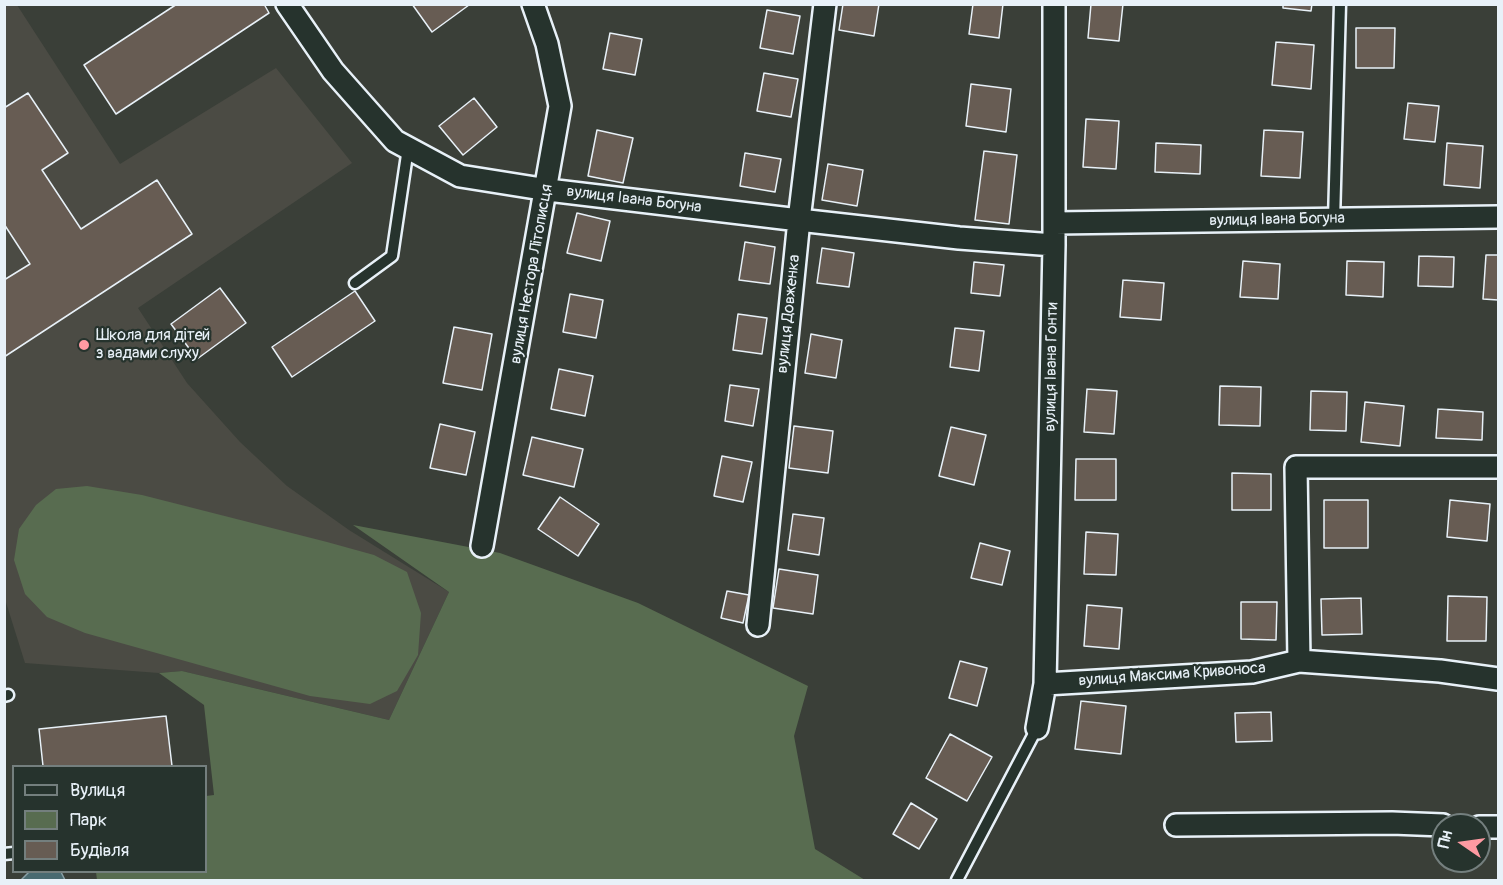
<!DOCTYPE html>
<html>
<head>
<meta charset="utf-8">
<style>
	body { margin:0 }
	#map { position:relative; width:1503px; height:885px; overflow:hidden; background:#3a3f38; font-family:Pangolin,sans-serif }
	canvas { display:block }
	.frame { position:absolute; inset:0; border:6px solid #e8f1f8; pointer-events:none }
	.legend { position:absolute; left:12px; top:765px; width:195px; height:108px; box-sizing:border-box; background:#26332d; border:2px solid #747f7e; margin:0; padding:8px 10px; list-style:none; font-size:18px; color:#e8f1f8 }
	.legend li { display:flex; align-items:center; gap:12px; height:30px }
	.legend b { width:30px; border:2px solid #747f7e }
	.north { position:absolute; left:1431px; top:813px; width:60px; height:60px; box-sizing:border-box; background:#26332d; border:2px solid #747f7e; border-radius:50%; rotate:283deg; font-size:16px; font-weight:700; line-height:24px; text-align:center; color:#e8f1f8 }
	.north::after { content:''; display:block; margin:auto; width:21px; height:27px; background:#ff9aa2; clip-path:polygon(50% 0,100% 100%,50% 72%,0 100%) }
</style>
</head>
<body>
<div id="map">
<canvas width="1503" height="885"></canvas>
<div class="frame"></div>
<ul class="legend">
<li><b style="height:8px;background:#26332d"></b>Вулиця</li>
<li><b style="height:16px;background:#586c50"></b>Парк</li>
<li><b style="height:16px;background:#675c53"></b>Будівля</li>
</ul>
<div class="north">Пн</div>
</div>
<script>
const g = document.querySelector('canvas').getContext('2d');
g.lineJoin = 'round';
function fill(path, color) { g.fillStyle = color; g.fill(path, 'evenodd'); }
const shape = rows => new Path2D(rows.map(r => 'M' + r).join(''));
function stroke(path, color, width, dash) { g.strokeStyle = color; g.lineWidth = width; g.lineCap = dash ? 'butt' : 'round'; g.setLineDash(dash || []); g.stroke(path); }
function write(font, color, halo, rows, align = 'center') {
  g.font = font + ' Pangolin,sans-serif'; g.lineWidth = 4.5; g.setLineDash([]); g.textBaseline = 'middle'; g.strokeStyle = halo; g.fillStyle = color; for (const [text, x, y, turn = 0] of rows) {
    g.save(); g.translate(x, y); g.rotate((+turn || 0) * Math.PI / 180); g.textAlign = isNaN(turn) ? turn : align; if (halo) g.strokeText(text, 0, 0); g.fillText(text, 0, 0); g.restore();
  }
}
const built = shape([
	[4,5,17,5,120,164,276,68,352,163,138,308,187,383,240,442,287,486,349,530,449,592,389,720,182,671,159,673,25,663,4,596]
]);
const green = shape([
	[87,486,142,495,327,542,374,555,407,572,421,613,418,655,397,691,370,704,310,696,85,633,47,617,25,594,14,560,19,529,36,505,56,489],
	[353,525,500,553,638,603,808,686,794,736,815,849,865,880,97,880,96,872,206,872,206,796,214,795,204,705,159,673,182,671,389,720,449,592]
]);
const water = shape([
	[29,872,61,872,65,880,21,880,29,872]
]);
const building = shape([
	[177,4,264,4,269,13,116,114,84,65,177,4],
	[412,4,469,4,469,5,432,32,412,4],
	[843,4,879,4,874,36,839,30,843,4],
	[973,4,1003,4,999,38,969,34,973,4],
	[1091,4,1123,4,1119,41,1088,38,1091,4],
	[1283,4,1312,4,1311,11,1283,8,1283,4],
	[767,10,800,16,793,54,760,48,767,10],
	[1356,28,1395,28,1394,68,1356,68,1356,28],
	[610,33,642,39,635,75,603,69,610,33],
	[1276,42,1314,45,1311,89,1272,85,1276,42],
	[764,73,798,79,791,117,757,111,764,73],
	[971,84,1011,89,1006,132,966,126,971,84],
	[28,93,68,153,42,170,81,229,157,180,192,234,4,357,4,280,30,264,4,224,4,108,28,93],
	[474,98,497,127,463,155,439,126,474,98],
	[1408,103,1439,106,1435,142,1404,139,1408,103],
	[1086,119,1119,121,1116,169,1083,167,1086,119],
	[597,130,633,138,623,183,588,176,597,130],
	[1264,130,1303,132,1300,178,1261,176,1264,130],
	[1156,143,1201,145,1200,174,1155,172,1156,143],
	[1447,143,1483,146,1480,188,1444,185,1447,143],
	[984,151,1017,155,1009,224,975,220,984,151],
	[745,153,781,159,775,192,740,186,745,153],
	[828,164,863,170,857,206,822,200,828,164],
	[577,213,610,221,601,261,567,253,577,213],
	[745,242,775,247,770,284,739,280,745,242],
	[822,248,854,253,849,287,817,283,822,248],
	[1486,255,1498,255,1498,300,1483,299,1486,255],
	[1419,256,1454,257,1453,287,1418,286,1419,256],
	[1243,261,1280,264,1278,299,1240,297,1243,261],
	[1347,261,1384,262,1383,297,1346,295,1347,261],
	[974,262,1004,265,1000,296,971,293,974,262],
	[1123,280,1164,283,1161,320,1120,317,1123,280],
	[220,288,246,323,197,359,171,324,220,288],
	[355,291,375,321,292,377,272,347,355,291],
	[570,294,603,300,596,338,563,332,570,294],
	[738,314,767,318,762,354,733,350,738,314],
	[454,327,492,334,482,390,443,383,454,327],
	[955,328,984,331,979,371,950,367,955,328],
	[811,334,842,340,836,378,805,373,811,334],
	[559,369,593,376,585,416,551,409,559,369],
	[730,385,759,389,753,426,725,421,730,385],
	[1220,386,1261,387,1260,426,1219,425,1220,386],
	[1087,389,1117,391,1114,434,1084,432,1087,389],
	[1311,391,1347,392,1346,431,1310,430,1311,391],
	[1365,402,1404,406,1400,446,1361,442,1365,402],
	[1438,409,1483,412,1482,440,1436,438,1438,409],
	[440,424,475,432,466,475,430,468,440,424],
	[794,426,833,431,828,473,789,468,794,426],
	[951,427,986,435,974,485,939,476,951,427],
	[532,437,583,449,574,487,523,475,532,437],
	[722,456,752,462,743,502,714,496,722,456],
	[1076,459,1116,459,1116,500,1075,500,1076,459],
	[1232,473,1271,474,1271,510,1232,510,1232,473],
	[560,497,599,524,578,556,538,529,560,497],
	[1324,500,1368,500,1368,548,1324,548,1324,500],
	[1450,500,1490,504,1487,541,1447,537,1450,500],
	[793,514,824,518,819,555,788,550,793,514],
	[1086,532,1118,534,1116,575,1084,574,1086,532],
	[980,543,1010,551,1002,585,971,578,980,543],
	[779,569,818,575,813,614,773,608,779,569],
	[727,591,749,595,743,623,721,618,727,591],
	[1448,596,1487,597,1486,641,1447,641,1448,596],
	[1361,598,1362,634,1322,635,1321,599,1361,598],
	[1241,602,1277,602,1276,640,1241,639,1241,602],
	[1087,605,1122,608,1119,649,1084,646,1087,605],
	[960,661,987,668,977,706,949,698,960,661],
	[1081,701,1126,706,1121,754,1075,749,1081,701],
	[1271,712,1272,741,1236,742,1235,713,1271,712],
	[166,716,172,766,43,766,39,729,166,716],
	[950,734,992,757,967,801,926,778,950,734],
	[911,803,937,819,919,849,893,834,911,803]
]);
const lane = shape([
	[1334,220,1340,4],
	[355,283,392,256,408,148],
	[4,696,8,695],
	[4,854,14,853],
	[957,880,1037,728]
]);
const street = shape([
	[287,4,333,71,395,141,460,176,548,190,799,220,959,238,1054,245],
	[1055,223,1498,217],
	[482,546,560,106,547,44,533,4],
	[758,625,799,220,825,4],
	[1299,661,1296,467,1498,467],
	[1045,684,1252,672,1299,661,1440,671,1498,679],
	[1037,728,1045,684,1054,245,1054,4],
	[1176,825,1392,823,1443,825],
	[1479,827,1498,827]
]);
const markers = [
	[84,345,6,"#ff9aa2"]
];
const streetNames = [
	["вулиця Івана Богуна",634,200,7],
	["вулиця Івана Богуна",1277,220,-1],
	["вулиця Нестора Літописця",532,274,-80],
	["вулиця Довженка",789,314,-84],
	["вулиця Івана Гонти",1052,367,-89],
	["вулиця Максима Кривоноса",1172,675,-4]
];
const poiNames = [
	["Школа для дітей",96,336],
	["з вадами слуху",96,354]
];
fill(built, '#4b4b44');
fill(green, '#586c50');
fill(water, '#496a70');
stroke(water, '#89a0a6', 1.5);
fill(building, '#675c53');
stroke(building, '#e8f1f8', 1.5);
stroke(lane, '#e8f1f8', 15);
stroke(street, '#e8f1f8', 26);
stroke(lane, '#26332d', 10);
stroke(street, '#26332d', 21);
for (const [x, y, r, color] of markers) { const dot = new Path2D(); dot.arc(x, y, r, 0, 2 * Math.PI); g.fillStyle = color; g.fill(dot); stroke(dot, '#26332d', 2); }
write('16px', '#e8f1f8', '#26332d', streetNames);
write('16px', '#e8f1f8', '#26332d', poiNames, 'left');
</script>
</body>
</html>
